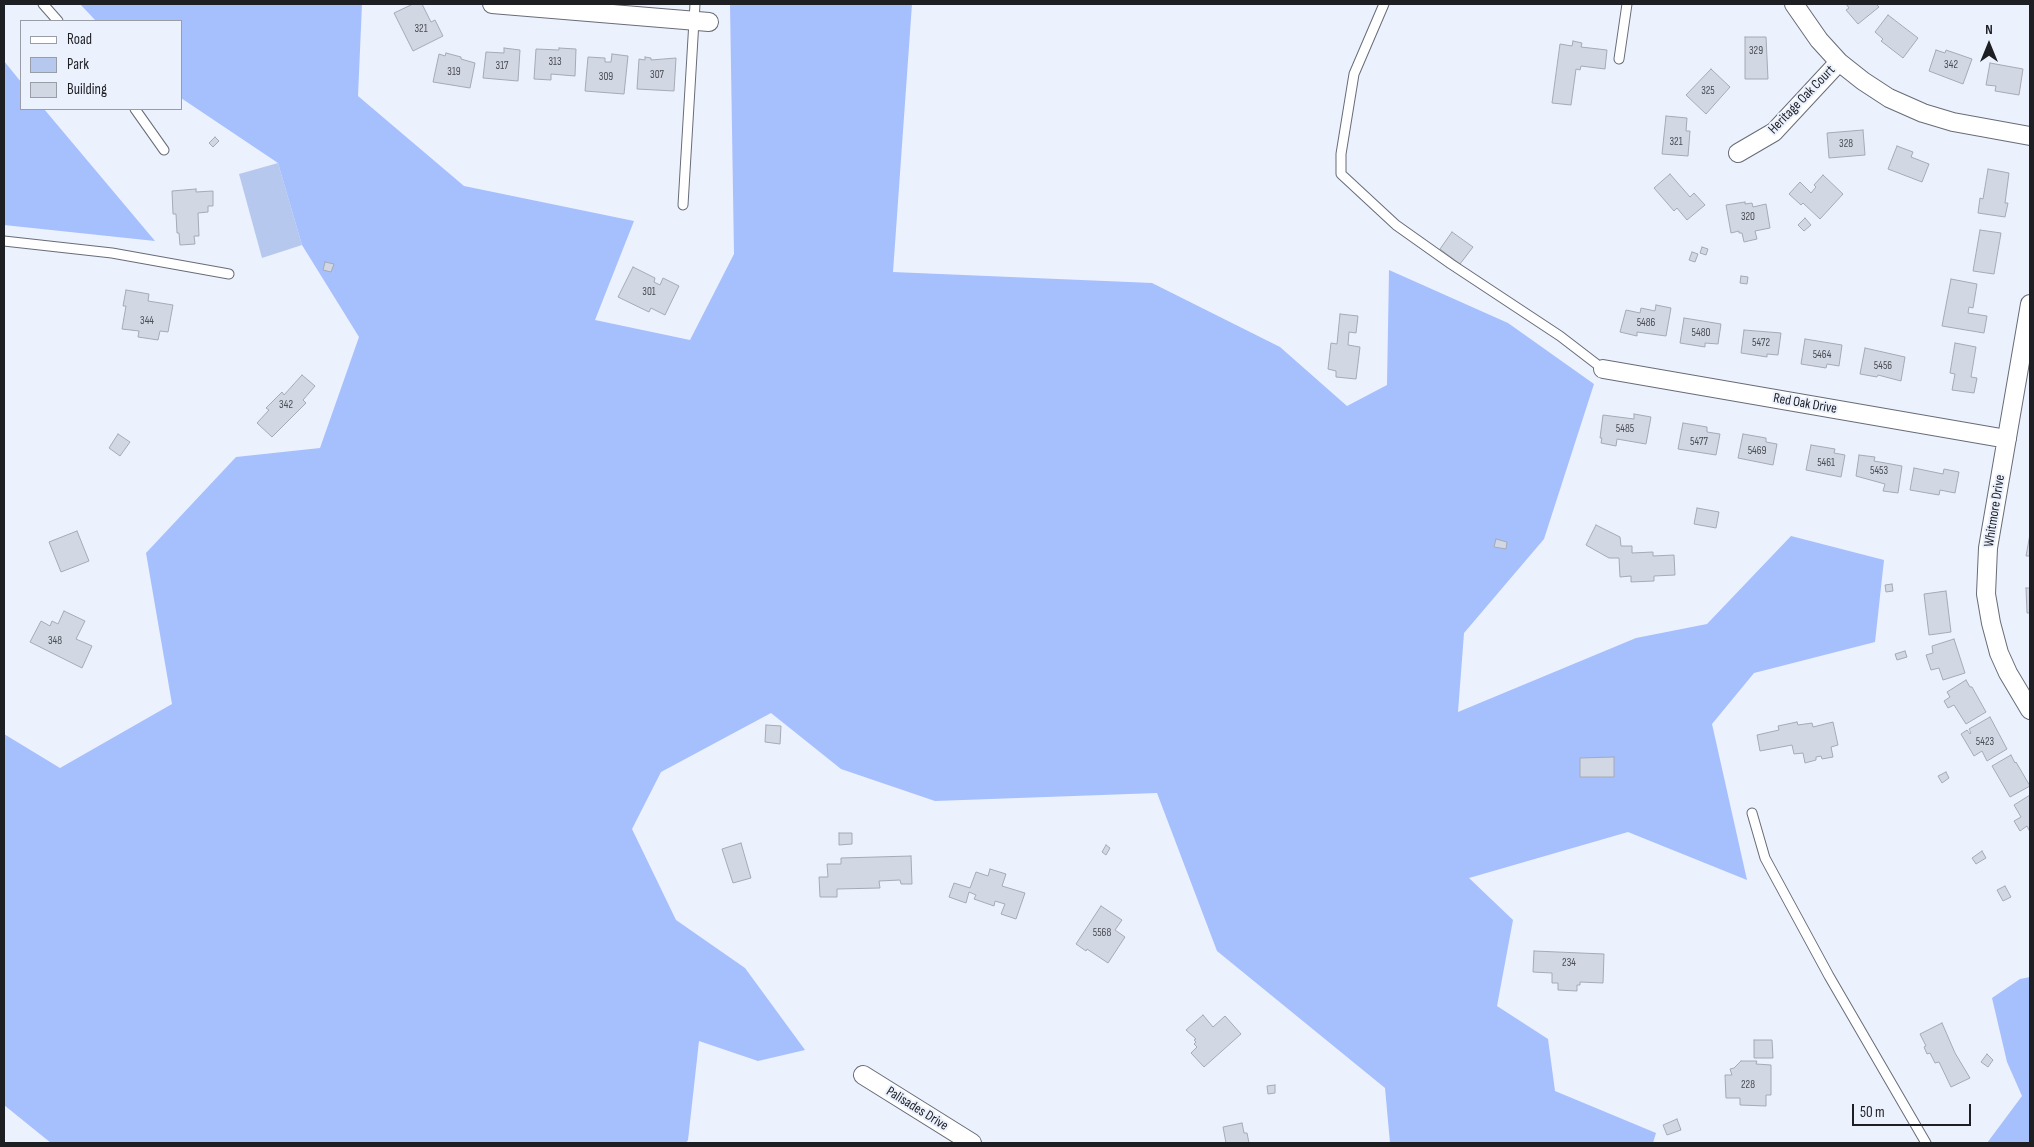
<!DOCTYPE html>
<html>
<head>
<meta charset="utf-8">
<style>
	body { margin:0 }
	#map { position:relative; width:2034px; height:1147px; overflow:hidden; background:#ecf1fe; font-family:"Sofia Sans Condensed",sans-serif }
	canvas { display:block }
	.frame { position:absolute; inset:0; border:5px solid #1d1f23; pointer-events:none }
	.legend { position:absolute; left:20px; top:20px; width:162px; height:90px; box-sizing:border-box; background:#ecf1fe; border:1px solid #999da6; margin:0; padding:6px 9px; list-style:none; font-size:15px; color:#1d1f23 }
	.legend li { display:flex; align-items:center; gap:10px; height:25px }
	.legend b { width:25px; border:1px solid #999da6 }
	.north { position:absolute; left:1964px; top:20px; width:50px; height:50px; -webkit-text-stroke:4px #ecf1fe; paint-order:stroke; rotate:0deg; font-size:14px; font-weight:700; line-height:20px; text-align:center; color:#1d1f23 }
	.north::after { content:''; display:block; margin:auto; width:18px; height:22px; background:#1d1f23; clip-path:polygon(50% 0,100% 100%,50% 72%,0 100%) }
	.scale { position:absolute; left:1852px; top:1104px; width:119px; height:22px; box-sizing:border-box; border:2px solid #1d1f23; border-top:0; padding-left:6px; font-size:15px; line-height:18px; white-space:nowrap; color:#1d1f23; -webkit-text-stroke:4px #ecf1fe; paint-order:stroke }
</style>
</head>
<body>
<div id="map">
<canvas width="2034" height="1147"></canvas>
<div class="frame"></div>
<ul class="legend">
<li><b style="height:6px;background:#fff"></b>Road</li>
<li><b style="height:14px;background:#b7c8ef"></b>Park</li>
<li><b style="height:14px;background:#d2d7e4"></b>Building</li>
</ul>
<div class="north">N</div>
<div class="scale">50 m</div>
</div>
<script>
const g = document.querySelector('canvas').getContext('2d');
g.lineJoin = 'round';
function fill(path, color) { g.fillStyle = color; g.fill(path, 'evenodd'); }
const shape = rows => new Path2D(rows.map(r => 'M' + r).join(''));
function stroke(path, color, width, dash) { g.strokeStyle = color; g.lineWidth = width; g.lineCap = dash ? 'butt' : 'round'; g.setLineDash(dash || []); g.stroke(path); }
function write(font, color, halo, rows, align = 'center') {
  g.font = font + ' "Sofia Sans Condensed",sans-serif'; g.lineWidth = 4; g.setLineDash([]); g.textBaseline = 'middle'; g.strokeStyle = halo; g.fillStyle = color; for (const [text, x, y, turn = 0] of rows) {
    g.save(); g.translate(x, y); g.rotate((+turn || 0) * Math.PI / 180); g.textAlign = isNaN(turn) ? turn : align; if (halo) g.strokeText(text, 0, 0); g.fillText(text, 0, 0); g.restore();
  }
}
const green = shape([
	[278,163,302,245,262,258,239,174]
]);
const forest = shape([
	[80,4,362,4,358,96,464,186,634,221,595,320,690,340,734,254,730,4,912,4,893,272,1152,283,1280,347,1347,406,1387,385,1389,270,1508,323,1594,384,1544,539,1464,633,1458,712,1636,638,1707,624,1791,536,1884,560,1875,642,1754,673,1712,724,1747,880,1628,832,1469,878,1513,920,1497,1006,1548,1039,1555,1091,1656,1133,1653,1143,1390,1143,1385,1088,1217,951,1157,793,935,801,841,769,771,713,661,772,632,829,676,920,745,968,805,1050,758,1061,699,1041,688,1140,686,1143,51,1143,4,1105,4,734,60,768,172,704,146,553,236,457,320,448,359,337,302,245,278,163,181,98,181,21,96,21],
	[4,61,21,82,21,109,44,109,155,241,4,225],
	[2030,977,2030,1143,1987,1143,2022,1096,2007,1062,1992,998,2020,979]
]);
const building = shape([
	[413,4,422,4,431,22,435,20,443,36,413,51,394,13,413,4],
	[1846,4,1876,4,1879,7,1858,24,1846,10,1849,8,1846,4],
	[1888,15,1918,38,1903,58,1881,41,1883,39,1875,32,1888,15],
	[1745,37,1766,37,1768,79,1745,79,1745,37],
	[1573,41,1582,43,1581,47,1607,50,1605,69,1581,66,1580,70,1576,69,1571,105,1552,103,1560,44,1572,46,1573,41],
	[504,48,520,50,518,81,483,78,486,52,504,53,504,48],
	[559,48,576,49,575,76,551,74,551,80,534,79,536,49,559,50,559,48],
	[1936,50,1945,53,1946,50,1972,59,1963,84,1929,71,1936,50],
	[446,53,461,57,461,59,475,63,470,88,433,82,439,54,445,56,446,53],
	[612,54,628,56,624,94,585,91,588,57,605,58,605,62,611,62,612,54],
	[645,57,651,58,651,60,676,58,674,91,637,89,639,59,645,60,645,57],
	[1990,63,2023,69,2019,95,1995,91,1996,86,1986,85,1990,63],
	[1711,69,1730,87,1706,114,1686,95,1711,69],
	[1666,116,1687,118,1686,131,1690,131,1688,156,1662,154,1666,116],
	[1863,130,1865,155,1829,158,1827,133,1863,130],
	[215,137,219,141,213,147,209,143,215,137],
	[1897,146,1913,152,1911,157,1929,164,1922,182,1888,169,1897,146],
	[1988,169,2009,173,2005,203,2008,203,2005,217,1978,213,1980,198,1983,199,1988,169],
	[1670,174,1690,197,1694,193,1705,205,1687,220,1677,208,1674,211,1654,188,1670,174],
	[1823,175,1843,194,1820,219,1803,203,1801,205,1789,194,1800,182,1811,193,1816,187,1814,185,1823,175],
	[196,189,196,192,213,191,213,206,208,206,208,212,198,213,199,236,194,236,195,244,180,245,179,233,177,233,176,214,173,214,172,191,196,189],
	[1745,202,1745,204,1752,203,1753,207,1766,204,1770,228,1755,231,1757,239,1744,242,1742,233,1739,233,1739,231,1731,233,1726,205,1745,202],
	[1805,218,1811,225,1804,231,1798,225,1805,218],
	[1980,230,2001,233,1994,274,1973,271,1980,230],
	[1452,232,1473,247,1460,264,1440,249,1452,232],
	[1702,247,1708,249,1706,255,1700,253,1702,247],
	[1692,252,1698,254,1695,262,1689,260,1692,252],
	[325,262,334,264,331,272,323,270,325,262],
	[633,267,655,278,654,282,660,285,663,278,679,286,665,315,651,308,649,312,618,297,633,267],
	[1741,276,1748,277,1747,284,1740,283,1741,276],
	[1951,279,1977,284,1973,308,1969,307,1968,313,1987,316,1984,333,1942,326,1951,279],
	[126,290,149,294,148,301,173,305,168,332,160,331,158,340,138,337,139,331,122,329,126,306,123,306,126,290],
	[1656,305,1671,308,1666,336,1637,332,1637,336,1620,332,1626,310,1640,313,1641,308,1655,311,1656,305],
	[1340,314,1358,316,1356,333,1349,332,1348,345,1360,347,1356,379,1336,377,1336,371,1328,369,1331,343,1337,344,1340,314],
	[1684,318,1721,324,1718,344,1705,343,1705,347,1680,343,1684,318],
	[1744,330,1781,333,1778,355,1767,354,1767,357,1741,353,1744,330],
	[1805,339,1842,345,1839,366,1827,364,1826,368,1801,364,1805,339],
	[1955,343,1976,347,1971,377,1977,378,1974,393,1952,390,1955,374,1950,373,1955,343],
	[1865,348,1905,357,1901,381,1878,375,1877,377,1860,374,1865,348],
	[302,375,315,386,303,400,306,403,272,437,257,423,269,410,266,408,282,392,284,395,302,375],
	[1634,414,1651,417,1646,444,1617,439,1616,446,1601,443,1602,438,1600,438,1603,415,1634,419,1634,414],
	[1683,423,1707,427,1707,432,1720,434,1716,455,1678,449,1683,423],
	[118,434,130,442,120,456,109,448,118,434],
	[1743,434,1766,438,1766,442,1777,444,1773,465,1738,458,1743,434],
	[1811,445,1835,449,1834,453,1845,455,1841,477,1806,470,1811,445],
	[1859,455,1875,457,1874,461,1902,466,1898,493,1883,491,1885,484,1856,476,1859,455],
	[1914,468,1943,474,1944,469,1959,472,1955,493,1940,490,1939,495,1910,490,1914,468],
	[1697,508,1719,512,1716,528,1694,524,1697,508],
	[1596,525,1620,537,1621,546,1632,546,1632,553,1653,552,1653,556,1674,555,1675,575,1654,576,1654,581,1631,582,1631,576,1620,577,1619,558,1609,558,1586,545,1596,525],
	[77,531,89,561,61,572,49,542,77,531],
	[2030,534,2030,556,2026,556,2030,534],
	[1496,539,1507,542,1506,549,1494,547,1496,539],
	[1892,584,1893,591,1886,592,1885,585,1892,584],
	[2026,588,2030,588,2030,613,2027,613,2026,588],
	[1946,591,1951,632,1929,635,1924,594,1946,591],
	[64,611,85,621,76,639,92,646,82,668,30,642,41,621,50,626,52,621,58,624,64,611],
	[1954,639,1965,673,1943,680,1939,668,1931,670,1926,655,1933,653,1932,646,1954,639],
	[1905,651,1907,657,1897,660,1895,654,1905,651],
	[1966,680,1970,687,1972,687,1986,712,1966,724,1954,705,1948,708,1944,701,1950,697,1947,692,1966,680],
	[1990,717,2007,749,1987,761,1982,751,1974,756,1961,734,1967,730,1970,734,1971,733,1969,729,1990,717],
	[1797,722,1798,725,1812,723,1813,727,1833,722,1838,745,1831,747,1833,757,1822,759,1821,756,1816,757,1816,760,1805,763,1803,753,1794,754,1792,745,1760,751,1757,735,1779,730,1778,726,1797,722],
	[766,725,781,726,780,744,765,742,766,725],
	[2011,755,2015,763,2016,762,2030,786,2010,797,1992,766,2011,755],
	[1614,757,1614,777,1580,777,1580,758,1614,757],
	[1946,772,1949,778,1942,783,1938,776,1946,772],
	[2030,795,2030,832,2027,826,2020,831,2014,821,2021,817,2014,805,2030,795],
	[839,833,852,833,852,844,839,845,839,833],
	[741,843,751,878,733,883,722,849,741,843],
	[1106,845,1110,848,1106,855,1102,852,1106,845],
	[1982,851,1986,858,1976,864,1972,858,1982,851],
	[911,856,912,884,901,884,900,880,879,881,880,888,837,889,837,897,820,897,819,877,828,877,827,864,841,864,841,858,911,856],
	[990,869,1006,874,1002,886,1025,893,1016,919,1001,914,1005,904,995,901,994,906,974,899,976,895,969,892,966,903,949,897,954,883,970,888,976,872,988,876,990,869],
	[2005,886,2011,897,2003,901,1997,890,2005,886],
	[1101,906,1122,920,1115,930,1125,937,1108,963,1087,949,1086,951,1076,944,1101,906],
	[1534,951,1604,954,1603,983,1580,982,1580,985,1577,985,1577,991,1558,990,1558,983,1552,983,1552,973,1533,972,1534,951],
	[1203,1015,1213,1027,1225,1016,1241,1034,1204,1067,1191,1053,1197,1047,1194,1044,1196,1042,1194,1040,1196,1039,1186,1030,1203,1015],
	[1942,1023,1955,1053,1970,1078,1951,1087,1939,1062,1935,1063,1930,1053,1927,1054,1924,1047,1926,1046,1920,1034,1942,1023],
	[1754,1040,1772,1040,1773,1058,1754,1058,1754,1040],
	[1987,1054,1993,1060,1988,1067,1981,1062,1987,1054],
	[1741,1061,1757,1061,1756,1064,1771,1065,1771,1095,1766,1095,1766,1106,1740,1105,1740,1098,1726,1098,1725,1075,1732,1075,1730,1069,1734,1068,1741,1061],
	[1275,1085,1275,1093,1268,1094,1267,1086,1275,1085],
	[1677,1119,1681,1130,1667,1135,1663,1125,1677,1119],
	[1242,1123,1244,1133,1247,1133,1249,1143,1226,1143,1223,1127,1242,1123]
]);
const service = shape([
	[43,4,58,21],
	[1384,4,1354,74,1341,154,1341,174,1396,225,1451,264,1560,336,1603,369],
	[1619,59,1627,4],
	[135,109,164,150],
	[683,205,695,4],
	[4,241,112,253,229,274],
	[1752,813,1765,858,1829,976,1926,1143]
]);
const minor = shape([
	[492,4,709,22],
	[1794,4,1819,40,1839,62,1863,81,1889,98,1923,113,1953,122,2030,136],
	[1738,153,1774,132,1839,62],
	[2030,304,1988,548,1986,594,1991,623,1999,653,2008,673,2030,710],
	[1603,369,2007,439],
	[863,1075,972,1143]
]);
const numberNames = [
	["321",421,29],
	["329",1756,51],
	["313",555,62],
	["342",1951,65],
	["317",502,66],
	["319",454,72],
	["307",657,75],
	["309",606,77],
	["325",1708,91],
	["321",1676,142],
	["328",1846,144],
	["320",1748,217],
	["301",649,292],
	["344",147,321],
	["5486",1646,323],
	["5480",1701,333],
	["5472",1761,343],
	["5464",1822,355],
	["5456",1883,366],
	["342",286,405],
	["5485",1625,429],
	["5477",1699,442],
	["5469",1757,451],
	["5461",1826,463],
	["5453",1879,471],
	["348",55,641],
	["5423",1985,742],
	["5568",1102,933],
	["234",1569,963],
	["228",1748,1085]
];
const streetNames = [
	["Heritage Oak Court",1802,100,-46],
	["Red Oak Drive",1805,404,10],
	["Whitmore Drive",1995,511,-81],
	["Palisades Drive",917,1109,32]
];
fill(green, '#b7c8ef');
fill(forest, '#a6bffd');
fill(building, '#d2d7e4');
stroke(building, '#a5aab6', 1);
stroke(service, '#676c77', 11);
stroke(minor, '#676c77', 20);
stroke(service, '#fff', 9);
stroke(minor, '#fff', 18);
write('11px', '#4a4d53', null, numberNames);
write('14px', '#1d1f23', '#ecf1fe', streetNames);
</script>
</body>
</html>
